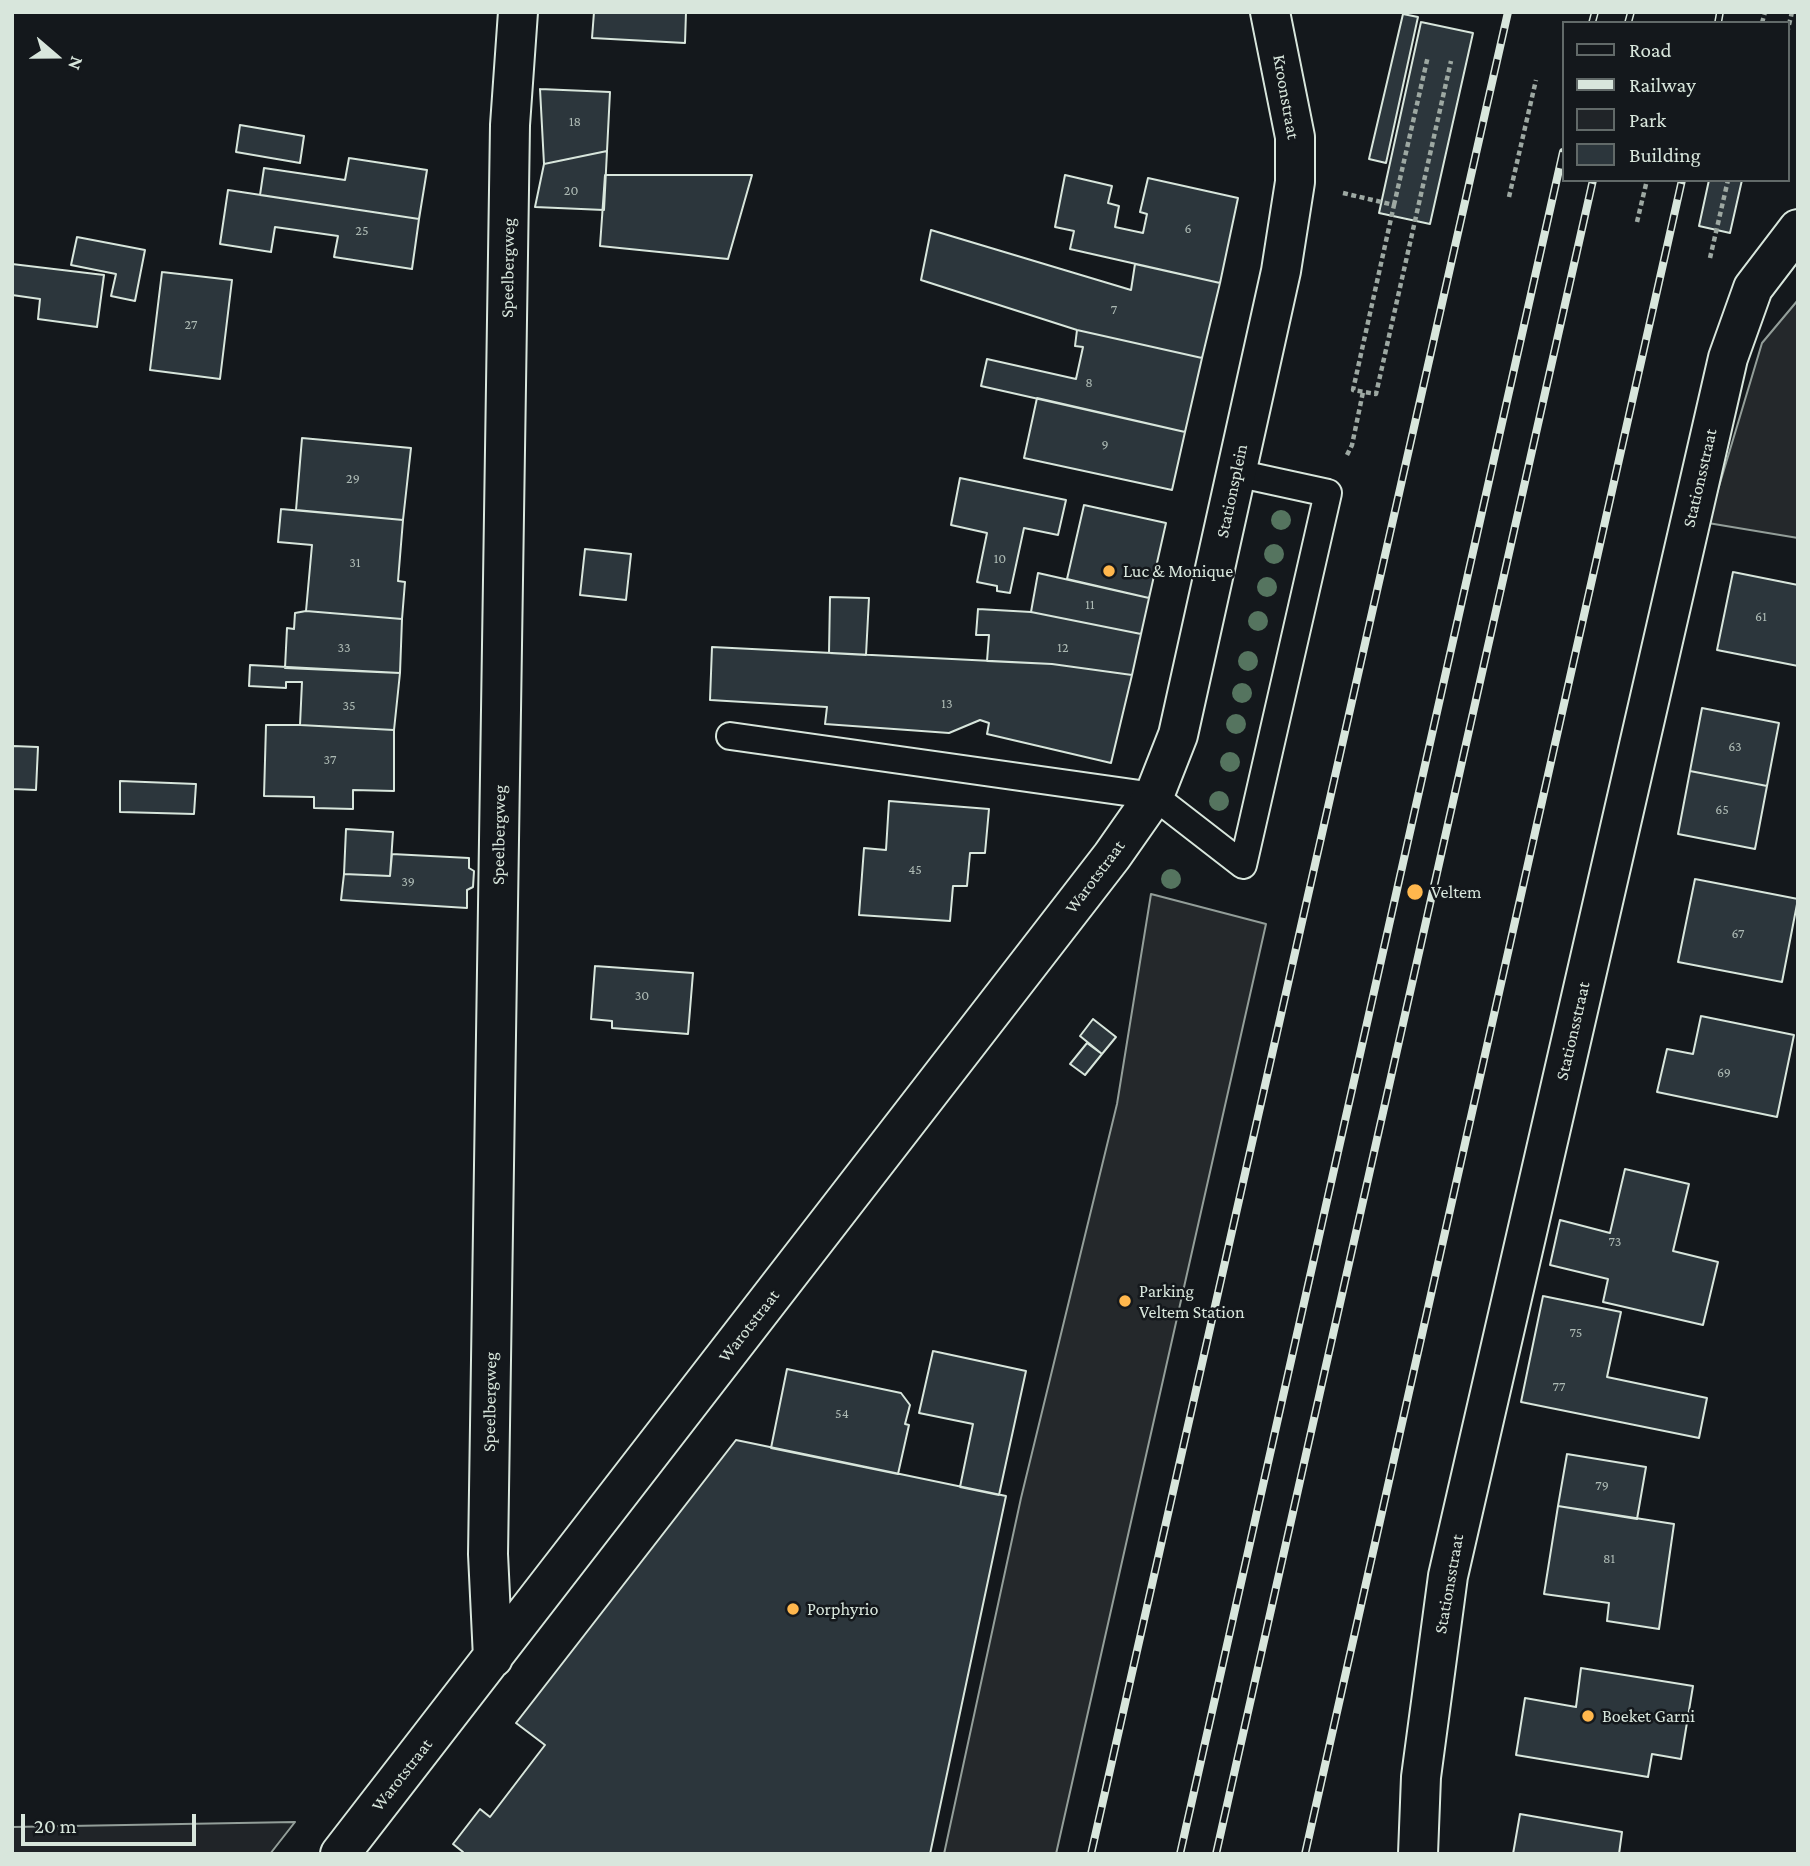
<!DOCTYPE html>
<html>
<head>
<meta charset="utf-8">
<style>
	body { margin:0 }
	#map { position:relative; width:1810px; height:1866px; overflow:hidden; background:#14181c; font-family:"Crimson Pro",serif }
	canvas { display:block }
	.frame { position:absolute; inset:0; border:14px solid #d8e6dc; pointer-events:none }
	.legend { position:absolute; left:1562px; top:21px; width:228px; height:161px; box-sizing:border-box; background:#14181c; border:2px solid #626a69; margin:0; padding:9px 12px; list-style:none; font-size:21px; color:#d8e6dc }
	.legend li { display:flex; align-items:center; gap:14px; height:35px }
	.legend b { width:35px; border:2px solid #626a69 }
	.north { position:absolute; left:21px; top:21px; width:70px; height:70px; -webkit-text-stroke:5px #14181c; paint-order:stroke; rotate:110deg; font-size:19px; font-weight:700; line-height:28px; text-align:center; color:#d8e6dc }
	.north::after { content:''; display:block; margin:auto; width:24px; height:32px; background:#d8e6dc; clip-path:polygon(50% 0,100% 100%,50% 72%,0 100%) }
	.scale { position:absolute; left:21px; top:1814px; width:175px; height:32px; box-sizing:border-box; border:4px solid #d8e6dc; border-top:0; padding-left:9px; font-size:21px; line-height:24px; white-space:nowrap; color:#d8e6dc; -webkit-text-stroke:5px #14181c; paint-order:stroke }
</style>
</head>
<body>
<div id="map">
<canvas width="1810" height="1866"></canvas>
<div class="frame"></div>
<ul class="legend">
<li><b style="height:9px;background:#14181c"></b>Road</li>
<li><b style="height:9px;background:#d8e6dc"></b>Railway</li>
<li><b style="height:19px;background:#202428"></b>Park</li>
<li><b style="height:19px;background:#2c363c"></b>Building</li>
</ul>
<div class="north">N</div>
<div class="scale">20 m</div>
</div>
<script>
const g = document.querySelector('canvas').getContext('2d');
g.lineJoin = 'round';
function fill(path, color) { g.fillStyle = color; g.fill(path, 'evenodd'); }
const shape = rows => new Path2D(rows.map(r => 'M' + r).join(''));
function stroke(path, color, width, dash) { g.strokeStyle = color; g.lineWidth = width; g.lineCap = dash ? 'butt' : 'round'; g.setLineDash(dash || []); g.stroke(path); }
function write(font, color, halo, rows, align = 'center') {
  g.font = font + ' "Crimson Pro",serif'; g.lineWidth = 5; g.setLineDash([]); g.textBaseline = 'middle'; g.strokeStyle = halo; g.fillStyle = color; for (const [text, x, y, turn = 0] of rows) {
    g.save(); g.translate(x, y); g.rotate((+turn || 0) * Math.PI / 180); g.textAlign = isNaN(turn) ? turn : align; if (halo) g.strokeText(text, 0, 0); g.fillText(text, 0, 0); g.restore();
  }
}
const green = shape([
	[295,1822,270,1854,12,1854,12,1827,295,1822]
]);
const parking = shape([
	[1798,300,1798,538,1708,523,1762,343,1798,300],
	[1151,894,1266,924,1056,1854,944,1854,1021,1498,1117,1104,1151,894]
]);
const building = shape([
	[594,12,686,12,685,43,592,38,594,12],
	[1403,14,1418,17,1386,163,1369,159,1403,14],
	[1421,22,1473,33,1430,224,1379,213,1421,22],
	[540,89,610,92,607,151,544,164,540,89],
	[240,125,304,136,300,163,236,152,240,125],
	[607,151,604,210,535,207,544,164,607,151],
	[349,158,427,170,419,219,260,195,264,168,345,180,349,158],
	[605,175,752,175,728,259,600,246,605,175],
	[1065,175,1112,186,1108,203,1119,206,1115,227,1143,233,1147,214,1140,212,1148,178,1238,198,1220,283,1070,249,1074,231,1055,227,1065,175],
	[1709,180,1742,180,1730,233,1699,226,1709,180],
	[228,190,419,219,412,269,334,257,338,236,275,227,271,252,220,244,228,190],
	[931,230,1131,290,1135,264,1220,283,1202,358,1077,330,921,280,931,230],
	[77,237,145,250,135,301,111,296,116,274,71,265,77,237],
	[12,264,104,275,97,327,38,319,40,299,12,295,12,264],
	[162,272,232,280,220,379,150,370,162,272],
	[1077,330,1202,358,1185,432,981,386,987,359,1076,379,1083,347,1075,346,1077,330],
	[1037,398,1185,432,1172,490,1024,458,1037,398],
	[302,438,411,448,403,520,296,510,302,438],
	[960,478,1066,500,1058,535,1024,528,1010,593,997,591,997,586,977,582,987,533,951,525,960,478],
	[1084,505,1166,523,1149,598,1067,579,1084,505],
	[281,509,403,520,398,581,405,582,402,619,306,611,312,545,278,542,281,509],
	[585,549,631,554,626,600,580,595,585,549],
	[1733,572,1798,585,1798,666,1717,650,1733,572],
	[1038,573,1149,598,1141,634,1031,612,1038,573],
	[830,597,869,598,866,655,829,653,830,597],
	[978,609,1031,612,1141,634,1132,675,1052,664,987,661,989,635,976,635,978,609],
	[306,611,402,619,400,673,285,668,287,628,294,629,295,613,306,611],
	[712,647,1052,664,1132,675,1111,763,987,734,989,723,980,720,949,733,825,724,827,707,710,700,712,647],
	[250,665,400,673,394,730,300,725,302,682,286,682,286,688,249,686,250,665],
	[1702,708,1779,723,1767,786,1690,771,1702,708],
	[266,725,300,725,394,730,394,791,353,790,353,809,314,808,314,797,264,796,266,725],
	[13,746,38,747,36,790,12,789,13,746],
	[1690,771,1767,786,1755,849,1678,834,1690,771],
	[120,781,196,784,194,814,120,812,120,781],
	[889,801,989,809,985,853,970,853,967,886,953,886,950,921,859,915,864,848,886,850,889,801],
	[346,829,393,832,390,876,344,874,346,829],
	[392,854,469,858,469,868,474,871,473,887,467,890,467,908,341,900,344,874,390,876,392,854],
	[1695,879,1798,899,1782,982,1678,962,1695,879],
	[595,966,693,973,688,1034,612,1028,612,1021,591,1019,595,966],
	[1701,1016,1794,1035,1777,1117,1657,1092,1667,1049,1693,1054,1701,1016],
	[1093,1019,1116,1037,1102,1054,1080,1036,1093,1019],
	[1087,1043,1102,1054,1085,1075,1070,1064,1087,1043],
	[1625,1169,1689,1184,1673,1251,1718,1262,1703,1325,1603,1302,1608,1279,1550,1265,1560,1220,1610,1233,1625,1169],
	[1543,1296,1621,1312,1607,1377,1707,1398,1699,1438,1521,1402,1543,1296],
	[933,1351,1026,1371,999,1495,960,1487,973,1424,919,1413,933,1351],
	[787,1369,901,1393,910,1405,905,1424,909,1425,898,1474,771,1448,787,1369],
	[736,1440,1006,1496,930,1854,462,1854,463,1852,453,1844,480,1809,490,1817,545,1745,516,1723,736,1440],
	[1567,1454,1646,1467,1637,1519,1558,1506,1567,1454],
	[1558,1506,1674,1524,1659,1629,1607,1621,1609,1603,1544,1594,1558,1506],
	[1581,1668,1693,1686,1681,1759,1652,1754,1648,1777,1516,1755,1525,1698,1576,1707,1581,1668],
	[1520,1814,1622,1832,1619,1854,1513,1854,1520,1814]
]);
const path = shape([
	[1762,23,1765,12],
	[1787,33,1792,12],
	[1343,193,1394,205,1353,390,1376,394,1451,61],
	[1509,197,1536,80],
	[1394,205,1428,56],
	[1637,222,1647,180],
	[1710,258,1728,180],
	[1347,455,1352,445,1363,392]
]);
const lane = shape([
	[730,736,1154,796,1243,865,1328,493,1236,473]
]);
const street = shape([
	[493,1658,488,1554,510,125,518,12],
	[340,1854,1112,856,1154,796,1178,735,1281,271,1295,182,1295,137,1270,12]
]);
const secondary = shape([
	[1418,1854,1421,1777,1448,1576,1728,358,1753,288,1798,229]
]);
const rail = shape([
	[1592,23,1595,12],
	[1628,23,1631,12],
	[1718,23,1720,12],
	[1091,1854,1508,12],
	[1180,1854,1563,152],
	[1216,1854,1593,180],
	[1305,1854,1682,180]
]);
const trees = [
	[1281,520],
	[1274,554],
	[1267,587],
	[1258,621],
	[1248,661],
	[1242,693],
	[1236,724],
	[1230,762],
	[1219,801],
	[1171,879]
];
const markers = [
	[1109,571,7,"#ffb74d"],
	[1415,892,9,"#ffb74d"],
	[1125,1301,7,"#ffb74d"],
	[793,1609,7,"#ffb74d"],
	[1588,1716,7,"#ffb74d"]
];
const numberNames = [
	["18",575,122],
	["20",571,191],
	["6",1188,229],
	["25",362,231],
	["7",1114,310],
	["27",191,325],
	["8",1089,383],
	["9",1105,445],
	["29",353,479],
	["10",1000,559],
	["31",355,563],
	["11",1090,605],
	["61",1761,617],
	["33",344,648],
	["12",1063,648],
	["13",947,704],
	["35",349,706],
	["63",1735,747],
	["37",330,760],
	["65",1722,810],
	["45",915,870],
	["39",408,882],
	["67",1738,934],
	["30",642,996],
	["69",1724,1073],
	["73",1615,1242],
	["75",1576,1333],
	["77",1559,1387],
	["54",842,1414],
	["79",1602,1486],
	["81",1609,1559]
];
const streetNames = [
	["Kroonstraat",1286,97,80],
	["Speelbergweg",508,268,-89],
	["Stationsstraat",1700,478,-77],
	["Stationsplein",1232,491,-78],
	["Speelbergweg",499,835,-89],
	["Warotstraat",1095,877,-53],
	["Stationsstraat",1573,1031,-77],
	["Warotstraat",749,1326,-52],
	["Speelbergweg",490,1402,-89],
	["Stationsstraat",1449,1584,-80],
	["Warotstraat",402,1775,-52]
];
const poiNames = [
	["Luc & Monique",1123,571],
	["Veltem",1431,892],
	["Parking",1139,1291],
	["Veltem Station",1139,1312],
	["Porphyrio",807,1609],
	["Boeket Garni",1602,1716]
];
fill(green, '#202428');
stroke(green, '#939e99', 2);
fill(parking, '#24282b');
stroke(parking, '#939e99', 2);
fill(building, '#2c363c');
stroke(building, '#d8e6dc', 2);
stroke(lane, '#d8e6dc', 30);
stroke(street, '#d8e6dc', 42);
stroke(secondary, '#d8e6dc', 42);
stroke(path, '#9da8a2', 4.5, [5, 3.5]);
stroke(lane, '#14181c', 26);
stroke(street, '#14181c', 38);
stroke(secondary, '#14181c', 38);
stroke(rail, '#d8e6dc', 8);
stroke(rail, '#14181c', 5, [16]);
g.fillStyle = '#55745f';
for (const [x, y] of trees) { g.beginPath(); g.arc(x, y, 10, 0, 2 * Math.PI); g.fill(); }
for (const [x, y, r, color] of markers) { const dot = new Path2D(); dot.arc(x, y, r, 0, 2 * Math.PI); g.fillStyle = color; g.fill(dot); stroke(dot, '#14181c', 2.5); }
write('14px', '#adbab4', null, numberNames);
write('18px', '#d8e6dc', '#14181c', streetNames);
write('18px', '#d8e6dc', '#14181c', poiNames, 'left');
</script>
</body>
</html>
